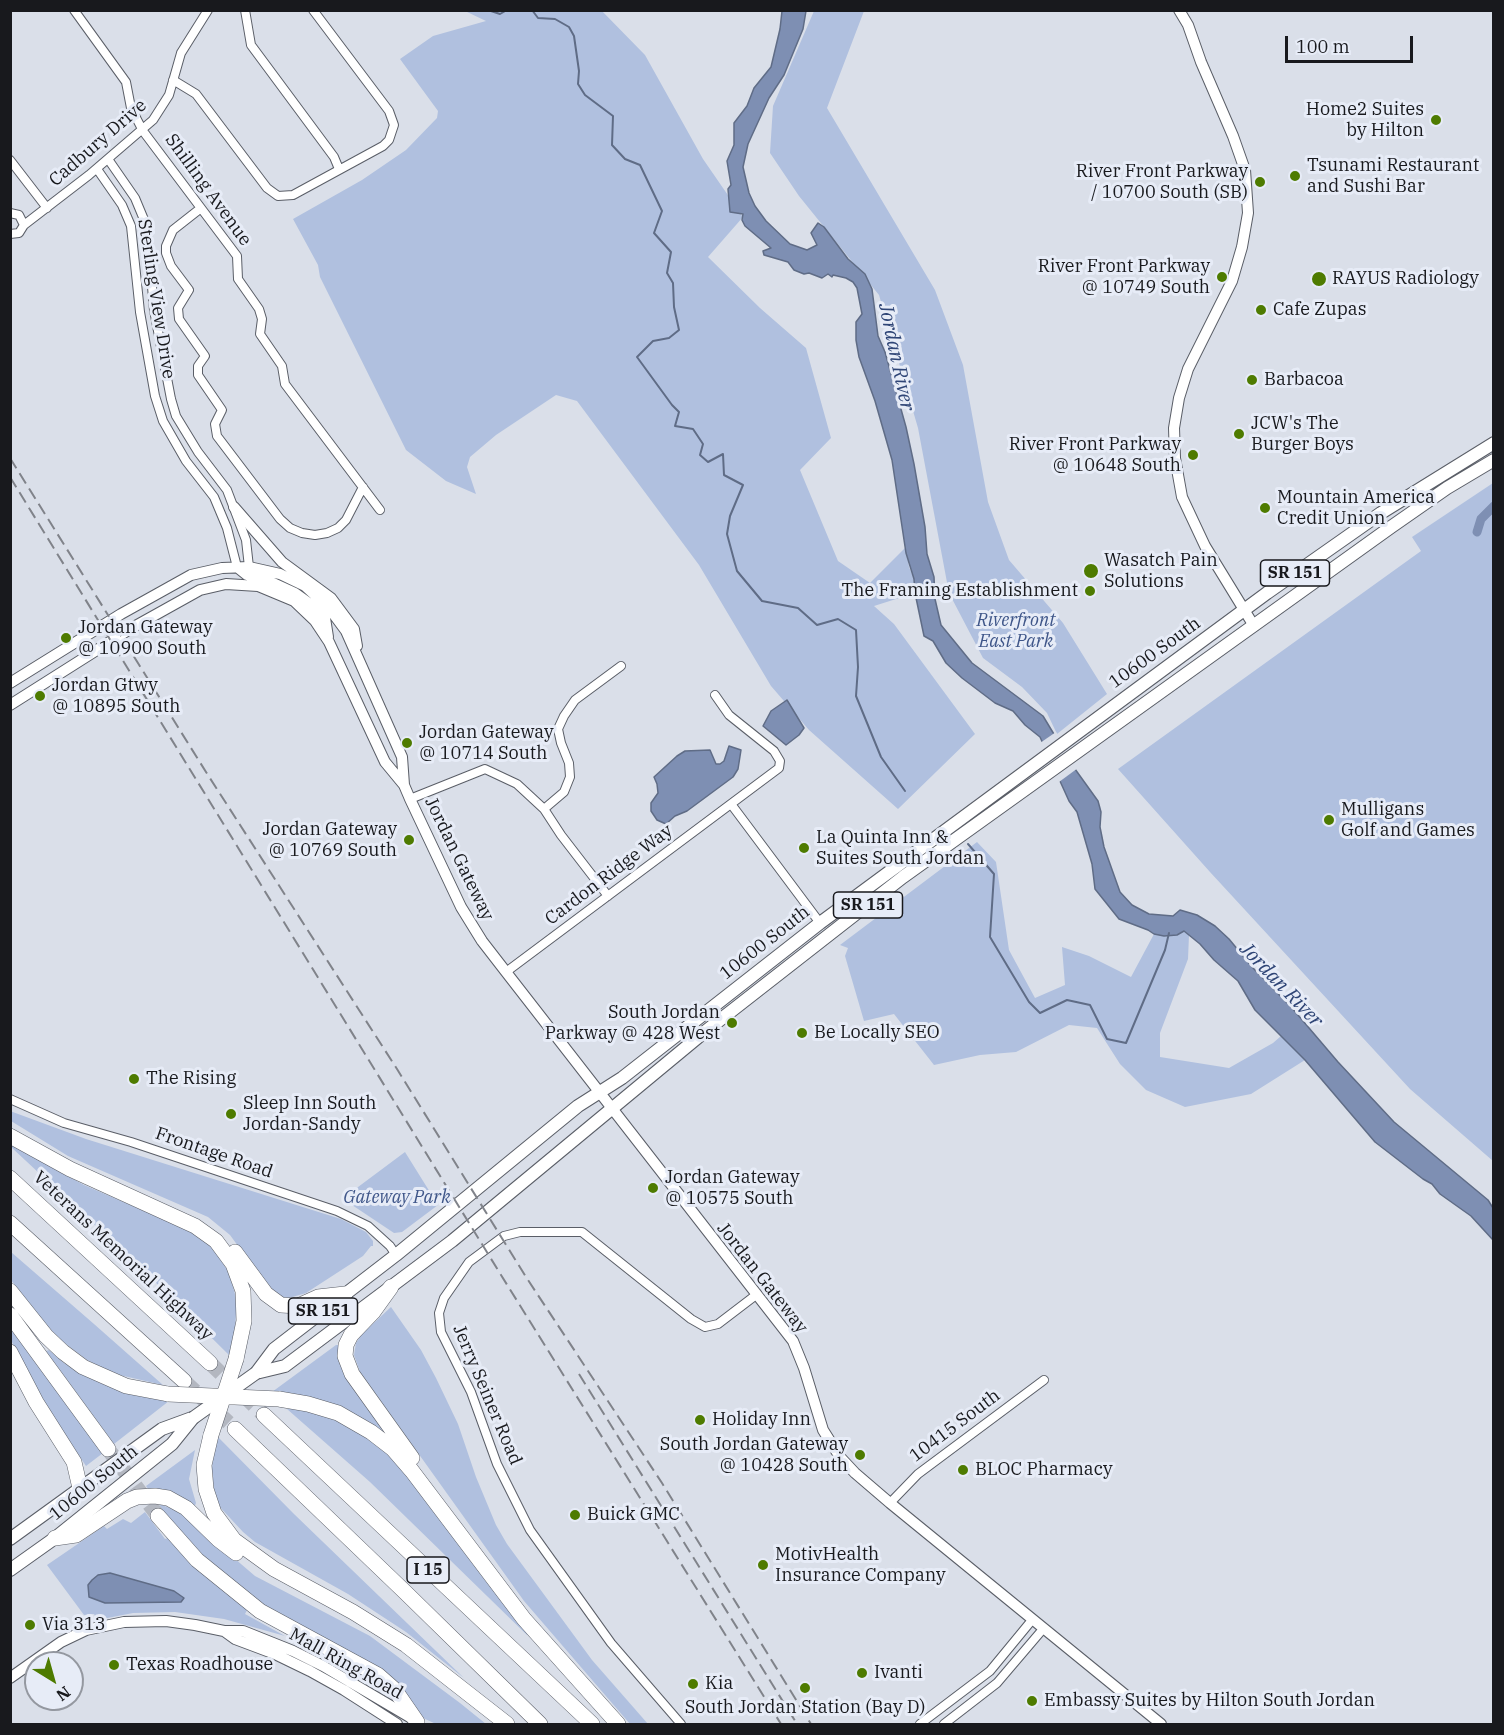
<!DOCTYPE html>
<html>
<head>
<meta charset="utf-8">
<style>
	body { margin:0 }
	#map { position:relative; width:1504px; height:1735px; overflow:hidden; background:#dadfe9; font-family:"IBM Plex Serif",serif }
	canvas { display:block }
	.frame { position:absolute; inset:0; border:12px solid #18191d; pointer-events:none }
	.north { position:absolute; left:24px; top:1651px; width:60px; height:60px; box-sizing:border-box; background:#e7ecf7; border:2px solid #9498a0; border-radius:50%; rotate:143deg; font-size:16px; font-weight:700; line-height:24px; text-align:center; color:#18191d }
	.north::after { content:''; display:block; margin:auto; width:21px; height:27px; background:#4e7b00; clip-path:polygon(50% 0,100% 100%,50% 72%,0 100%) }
	.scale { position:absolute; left:1285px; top:36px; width:128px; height:27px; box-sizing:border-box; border:3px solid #18191d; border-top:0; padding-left:8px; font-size:18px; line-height:21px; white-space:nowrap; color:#18191d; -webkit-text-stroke:4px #e7ecf7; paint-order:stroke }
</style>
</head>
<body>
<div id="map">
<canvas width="1504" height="1735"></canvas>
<div class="frame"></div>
<div class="north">N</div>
<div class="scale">100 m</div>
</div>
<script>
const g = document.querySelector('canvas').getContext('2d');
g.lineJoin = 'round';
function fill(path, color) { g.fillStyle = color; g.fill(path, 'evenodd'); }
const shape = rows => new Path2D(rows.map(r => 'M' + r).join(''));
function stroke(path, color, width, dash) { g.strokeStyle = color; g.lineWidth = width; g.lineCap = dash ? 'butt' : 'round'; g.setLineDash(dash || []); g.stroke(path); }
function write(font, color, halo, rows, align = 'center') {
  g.font = font + ' "IBM Plex Serif",serif'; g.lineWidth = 6; g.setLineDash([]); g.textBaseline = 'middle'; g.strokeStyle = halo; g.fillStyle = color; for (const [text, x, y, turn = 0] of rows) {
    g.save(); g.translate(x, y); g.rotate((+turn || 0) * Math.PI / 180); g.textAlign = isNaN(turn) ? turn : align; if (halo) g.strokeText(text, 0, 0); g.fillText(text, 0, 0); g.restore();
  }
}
const green = shape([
	[601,10,645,55,703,159,743,217,708,257,760,308,806,348,831,438,800,470,838,561,870,583,906,547,909,567,914,579,915,593,874,606,894,624,975,734,898,809,809,730,771,686,699,565,577,401,556,395,496,435,470,457,467,467,476,494,446,481,406,450,320,277,318,265,293,219,362,180,406,150,437,118,438,111,400,59,433,36,486,21,465,11],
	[814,11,864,11,827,108,935,290,963,365,988,502,1009,560,1063,623,1107,694,1057,734,1047,713,1022,687,983,658,949,593,918,428,879,295,799,196,770,153,773,106],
	[1493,483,1493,1161,1410,1089,1210,872,1118,769,1421,551,1412,537],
	[977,842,996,862,1009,950,1035,998,1065,985,1062,947,1089,956,1131,977,1154,934,1177,935,1184,931,1189,935,1188,959,1160,1033,1160,1057,1229,1068,1273,1043,1281,1036,1305,1060,1251,1094,1185,1107,1146,1090,1120,1064,1097,1028,1069,1025,1016,1052,980,1055,934,1065,894,1014,864,1021,845,956,848,948,840,945],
	[10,1111,86,1139,341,1219,366,1232,373,1241,373,1246,371,1246,363,1256,306,1293,289,1298,289,1300,281,1298,267,1286,230,1235,208,1217,68,1156,11,1121],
	[10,1144,84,1185,195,1233,214,1249,229,1273,237,1301,234,1340,229,1355,141,1268,11,1147],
	[405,1152,438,1205,402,1232,394,1233,352,1205,350,1193],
	[11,1252,94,1324,163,1385,115,1374,87,1360,62,1341,42,1321,11,1280],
	[391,1307,421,1350,436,1378,458,1424,476,1477,496,1525,507,1544,592,1660,648,1724,630,1724,524,1601,360,1372,354,1355,356,1343,361,1335],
	[10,1324,103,1453,86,1466,60,1427,27,1373,11,1340],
	[336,1345,341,1345,390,1437,371,1423,340,1407,272,1392],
	[49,1350,64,1363,100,1383,138,1396,169,1401,114,1444,46,1351],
	[291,1408,310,1411,350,1426,383,1450,405,1472,487,1583,528,1631,527,1635,370,1482,287,1409],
	[218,1437,294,1514,464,1678,406,1632,348,1594,255,1542,243,1532,218,1505,214,1489,212,1469,213,1455],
	[195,1450,189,1479,196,1503,194,1508,149,1490,146,1486],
	[159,1504,181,1512,219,1549,234,1558,255,1576,370,1636,460,1703,486,1724,436,1724,423,1718,400,1687,255,1600,201,1557,162,1512],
	[145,1512,165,1539,168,1538,248,1608,245,1614,285,1636,224,1619,175,1612,133,1613,97,1620,94,1614,84,1615,47,1565,104,1526,107,1529,123,1519,131,1523]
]);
const water = shape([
	[782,11,806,11,803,29,784,75,769,98,748,144,743,167,749,193,755,206,766,221,790,244,807,250,817,245,811,233,818,223,824,227,848,259,865,274,872,289,878,336,885,352,906,427,914,464,925,527,927,554,934,577,935,599,941,625,972,663,1043,716,1075,769,1098,801,1101,812,1100,827,1104,847,1120,892,1132,905,1149,914,1173,916,1180,910,1197,915,1215,926,1229,939,1253,968,1292,1008,1338,1062,1394,1122,1488,1200,1493,1208,1493,1240,1471,1216,1440,1194,1432,1184,1423,1179,1375,1142,1305,1060,1255,1010,1238,981,1214,960,1200,944,1184,931,1177,935,1164,936,1154,934,1148,930,1119,919,1095,889,1092,864,1077,812,1069,801,1040,737,1025,725,1013,711,995,703,962,678,946,663,933,641,924,636,915,593,914,579,906,553,892,460,875,401,859,357,856,340,856,322,862,314,857,288,853,282,846,278,833,275,832,277,828,274,822,278,809,273,804,274,794,270,788,262,764,255,763,251,771,248,745,226,742,220,743,214,730,212,728,189,731,185,727,161,734,145,734,123,747,106,754,88,771,67,780,29,782,11],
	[787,700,804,728,799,735,786,745,763,726,771,711,787,700],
	[729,746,741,750,738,769,733,777,687,811,675,816,666,824,657,820,651,811,651,803,658,793,657,784,654,777,677,756,685,751,710,750,716,764,720,764,724,761,729,746],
	[110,1573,174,1591,184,1598,181,1602,105,1603,89,1597,88,1585,92,1580,98,1575,110,1573]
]);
const pier = shape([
	[1056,732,1078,768,1059,782,1040,743]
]);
const stream = shape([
	[488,10,500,14,507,10],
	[532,10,538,18,555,19,569,27,574,36,579,71,578,84,585,95,613,116,612,145,625,159,640,165,662,211,654,233,671,252,667,273,673,283,674,307,679,330,669,338,653,341,637,357,672,405,679,412,675,426,693,429,703,444,700,455,708,462,723,454,724,475,743,485,730,516,727,534,737,571,762,601,798,608,817,625,838,619,856,630,858,667,856,696,881,757,905,791],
	[968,844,994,874,990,937,1029,1002,1040,1013,1067,1000,1090,1005,1107,1039,1126,1043,1165,950,1169,933]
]);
const canal = shape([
	[1477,532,1481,519,1494,506]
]);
const motorwayTunnel = shape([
	[210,1363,264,1415],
	[184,1381,235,1429],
	[108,1449,158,1516]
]);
const minor = shape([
	[74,10,126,82,131,108,143,131,237,256,238,279,259,309,262,319,260,334,282,366,285,384,380,510],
	[245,10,251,45,334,157,339,169],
	[173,80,196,94,267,188,278,196,293,195,383,146,389,140,394,125,389,111,313,10],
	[108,159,135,198,145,222,148,240,154,310,171,399,176,416,198,452,227,490,246,540,249,567],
	[10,160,47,208],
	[97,169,122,205,131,226,140,312,155,396,163,421,186,461,214,497,227,528,237,567],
	[201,208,173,230,166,246,166,253,171,266,189,290,178,308,179,319,205,356,198,366,198,375,222,410,215,424,217,436,280,519,290,528,302,533,315,535,327,533,338,528,346,520,363,487],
	[10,213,19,215,24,225,19,233,10,234],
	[24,225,89,175,153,120,169,95,181,53,208,10],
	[410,799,485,769,517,784,544,809,561,835,608,896],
	[731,804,820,923],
	[544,809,564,792,570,777,569,763,561,743,558,729,564,716,575,700,621,666],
	[506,972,779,768,780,761,774,751,729,715,715,695],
	[10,1099,64,1123,131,1142,337,1211,368,1226,390,1246,396,1255],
	[890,1503,918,1474,1044,1380],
	[681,1724,611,1643,530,1530,497,1464,471,1392,441,1332,439,1313,444,1298,469,1262,504,1236,520,1232,582,1232,691,1319,705,1327,718,1324,756,1295],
	[920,1724,990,1671,1032,1620],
	[944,1724,997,1683,1043,1629]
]);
const tertiary = shape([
	[1179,10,1188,25,1201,62,1233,136,1245,170,1248,213,1242,247,1232,281,1188,369,1179,398,1174,428,1175,458,1182,497,1205,546,1254,626],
	[224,1631,235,1639,275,1654,310,1671,344,1690,397,1724],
	[10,1678,61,1642,86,1630,124,1622,166,1621,195,1625,224,1631,243,1631,293,1651,323,1666,413,1719]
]);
const secondary = shape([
	[234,507,282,562,331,598,354,629,357,646],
	[237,567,247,575,271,582,295,593,313,606,325,618,328,637],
	[10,683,121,614,191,575,222,568,249,567,280,574,305,586,329,608,346,631,402,757,404,785,410,799,461,907,482,941,506,972,793,1341,804,1368,823,1430,840,1457,855,1473,890,1503,1161,1724],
	[10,705,130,629,200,590,226,584,258,586,294,601,315,621,329,642,385,762,404,785]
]);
const primary = shape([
	[256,1373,274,1349,396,1255,578,1106,622,1078,820,923,1267,593,1381,513,1494,443],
	[256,1373,285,1366,452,1241,702,1034,903,877,1391,527,1447,488,1494,460],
	[10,1539,162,1429,192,1418],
	[10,1570,55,1538,172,1444,193,1418]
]);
const motorway = shape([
	[10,1136,70,1169,195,1226,216,1241,233,1264,243,1291,244,1321,236,1359],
	[10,1178,210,1363],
	[10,1223,184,1381],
	[235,1252,266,1294,281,1305,298,1306,318,1297,345,1294],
	[391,1287,373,1312,351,1335,346,1345,345,1356,352,1374,412,1458],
	[10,1291,46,1336,63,1352,83,1367,126,1386,168,1394],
	[10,1315,108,1449],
	[10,1352,36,1402,74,1462,80,1488],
	[279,1399,308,1404,338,1413,371,1432,393,1449,412,1471,524,1619,618,1724],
	[264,1415,592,1724],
	[235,1429,405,1592,540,1724],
	[211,1435,204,1465,206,1489,214,1513,234,1540,274,1569,353,1612,406,1645,507,1724],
	[158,1516,197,1560,260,1611,378,1675,395,1690,417,1722],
	[55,1538,76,1535,127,1501,137,1497,155,1496,168,1498,186,1508,219,1540,236,1553]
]);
const rail = shape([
	[10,458,206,772,397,1069,526,1277,662,1483,811,1724],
	[10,477,501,1275,781,1724],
	[579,1374,797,1724]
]);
const primaryBridge = shape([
	[193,1418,256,1373]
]);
const motorwayBridge = shape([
	[168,1394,279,1399],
	[211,1435,236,1359]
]);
const markers = [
	[1436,120,6,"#4e7b00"],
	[1295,176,6,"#4e7b00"],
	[1260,182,6,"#4e7b00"],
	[1222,277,6,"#4e7b00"],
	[1319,279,8,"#4e7b00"],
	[1261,310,6,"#4e7b00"],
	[1252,380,6,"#4e7b00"],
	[1239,434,6,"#4e7b00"],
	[1193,455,6,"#4e7b00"],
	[1265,508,6,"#4e7b00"],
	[1091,571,8,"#4e7b00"],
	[1090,591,6,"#4e7b00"],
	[66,638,6,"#4e7b00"],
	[40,696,6,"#4e7b00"],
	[407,743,6,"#4e7b00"],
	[1329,820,6,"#4e7b00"],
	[409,840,6,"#4e7b00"],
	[804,848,6,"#4e7b00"],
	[732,1023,6,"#4e7b00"],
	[802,1033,6,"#4e7b00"],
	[134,1079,6,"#4e7b00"],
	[231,1114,6,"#4e7b00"],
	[653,1188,6,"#4e7b00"],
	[700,1420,6,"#4e7b00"],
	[860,1455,6,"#4e7b00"],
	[963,1470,6,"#4e7b00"],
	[575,1515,6,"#4e7b00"],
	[763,1565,6,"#4e7b00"],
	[30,1625,6,"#4e7b00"],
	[114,1665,6,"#4e7b00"],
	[862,1673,6,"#4e7b00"],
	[693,1684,6,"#4e7b00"],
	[805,1688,6,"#4e7b00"],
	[1032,1701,6,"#4e7b00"]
];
const shields = [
	[1295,573,69],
	[868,905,69],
	[323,1311,69],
	[428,1570,42]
];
const shieldNames = [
	["SR 151",1295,573],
	["SR 151",868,905],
	["SR 151",323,1311],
	["I 15",428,1570]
];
const poiNames = [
	["Home2 Suites",1424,110,"right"],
	["by Hilton",1424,131,"right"],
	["Tsunami Restaurant",1307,166],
	["and Sushi Bar",1307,187],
	["River Front Parkway",1248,172,"right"],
	["/ 10700 South (SB)",1248,193,"right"],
	["River Front Parkway",1210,267,"right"],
	["@ 10749 South",1210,288,"right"],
	["RAYUS Radiology",1332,279],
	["Cafe Zupas",1273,310],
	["Barbacoa",1264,380],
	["JCW's The",1251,424],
	["Burger Boys",1251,445],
	["River Front Parkway",1181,445,"right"],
	["@ 10648 South",1181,466,"right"],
	["Mountain America",1277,498],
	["Credit Union",1277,519],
	["Wasatch Pain",1104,561],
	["Solutions",1104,582],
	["The Framing Establishment",1078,591,"right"],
	["Jordan Gateway",78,628],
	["@ 10900 South",78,649],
	["Jordan Gtwy",52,686],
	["@ 10895 South",52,707],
	["Jordan Gateway",419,733],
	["@ 10714 South",419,754],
	["Mulligans",1341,810],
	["Golf and Games",1341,831],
	["Jordan Gateway",397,830,"right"],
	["@ 10769 South",397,851,"right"],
	["La Quinta Inn &",816,838],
	["Suites South Jordan",816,859],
	["South Jordan",720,1013,"right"],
	["Parkway @ 428 West",720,1034,"right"],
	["Be Locally SEO",814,1033],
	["The Rising",146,1079],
	["Sleep Inn South",243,1104],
	["Jordan-Sandy",243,1125],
	["Jordan Gateway",665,1178],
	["@ 10575 South",665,1199],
	["Holiday Inn",712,1420],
	["South Jordan Gateway",848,1445,"right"],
	["@ 10428 South",848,1466,"right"],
	["BLOC Pharmacy",975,1470],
	["Buick GMC",587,1515],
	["MotivHealth",775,1555],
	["Insurance Company",775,1576],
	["Via 313",42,1625],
	["Texas Roadhouse",126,1665],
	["Ivanti",874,1673],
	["Kia",705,1684],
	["Embassy Suites by Hilton South Jordan",1044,1701],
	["South Jordan Station (Bay D)",805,1708,"center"]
];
const streetNames = [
	["Cadbury Drive",98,143,-41],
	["Shilling Avenue",208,190,54],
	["Sterling View Drive",156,299,81],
	["10600 South",1155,653,-36],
	["Jordan Gateway",459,859,64],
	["Cardon Ridge Way",609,875,-37],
	["10600 South",765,943,-38],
	["Frontage Road",214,1153,19],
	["Veterans Memorial Highway",123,1256,43],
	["Jordan Gateway",762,1278,52],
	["Jerry Seiner Road",487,1395,67],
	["10415 South",955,1426,-37],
	["10600 South",94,1483,-39],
	["Mall Ring Road",346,1664,29]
];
const parkNames = [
	["Riverfront",1016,621],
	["East Park",1016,642],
	["Gateway Park",397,1198]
];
const waterNames = [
	["Jordan River",896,357,78],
	["Jordan River",1281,985,46]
];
fill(green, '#b0c0df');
fill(water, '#7e8fb3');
stroke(water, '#5f6c86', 1.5);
fill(pier, '#dadfe9');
stroke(stream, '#5f6c86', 2);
stroke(canal, '#7e8fb3', 9);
stroke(motorwayTunnel, '#b3b7c0', 15, [15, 8]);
stroke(minor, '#5a5e67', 10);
stroke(tertiary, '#5a5e67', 12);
stroke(secondary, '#5a5e67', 12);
stroke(primary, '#5a5e67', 14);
stroke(motorway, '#5a5e67', 16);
stroke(minor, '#fff', 8);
stroke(tertiary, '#fff', 10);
stroke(secondary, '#fff', 10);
stroke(primary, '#fff', 12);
stroke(motorway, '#fff', 15);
stroke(rail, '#80838a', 2, [12, 6]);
stroke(primaryBridge, '#5a5e67', 14, []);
stroke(motorwayBridge, '#5a5e67', 16, []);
stroke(primaryBridge, '#fff', 12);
stroke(motorwayBridge, '#fff', 15);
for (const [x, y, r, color] of markers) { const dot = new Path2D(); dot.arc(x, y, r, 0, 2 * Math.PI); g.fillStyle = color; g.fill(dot); stroke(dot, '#e7ecf7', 2); }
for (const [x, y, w] of shields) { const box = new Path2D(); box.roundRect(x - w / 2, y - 13, w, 26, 4.5); g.fillStyle = '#e7ecf7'; g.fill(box); stroke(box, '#18191d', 1.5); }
write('bold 16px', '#18191d', null, shieldNames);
write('18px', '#18191d', '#e7ecf7', poiNames, 'left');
write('18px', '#18191d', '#e7ecf7', streetNames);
write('italic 18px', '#3f5689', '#e7ecf7', parkNames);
write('italic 20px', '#2f4576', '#e7ecf7', waterNames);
</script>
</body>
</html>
